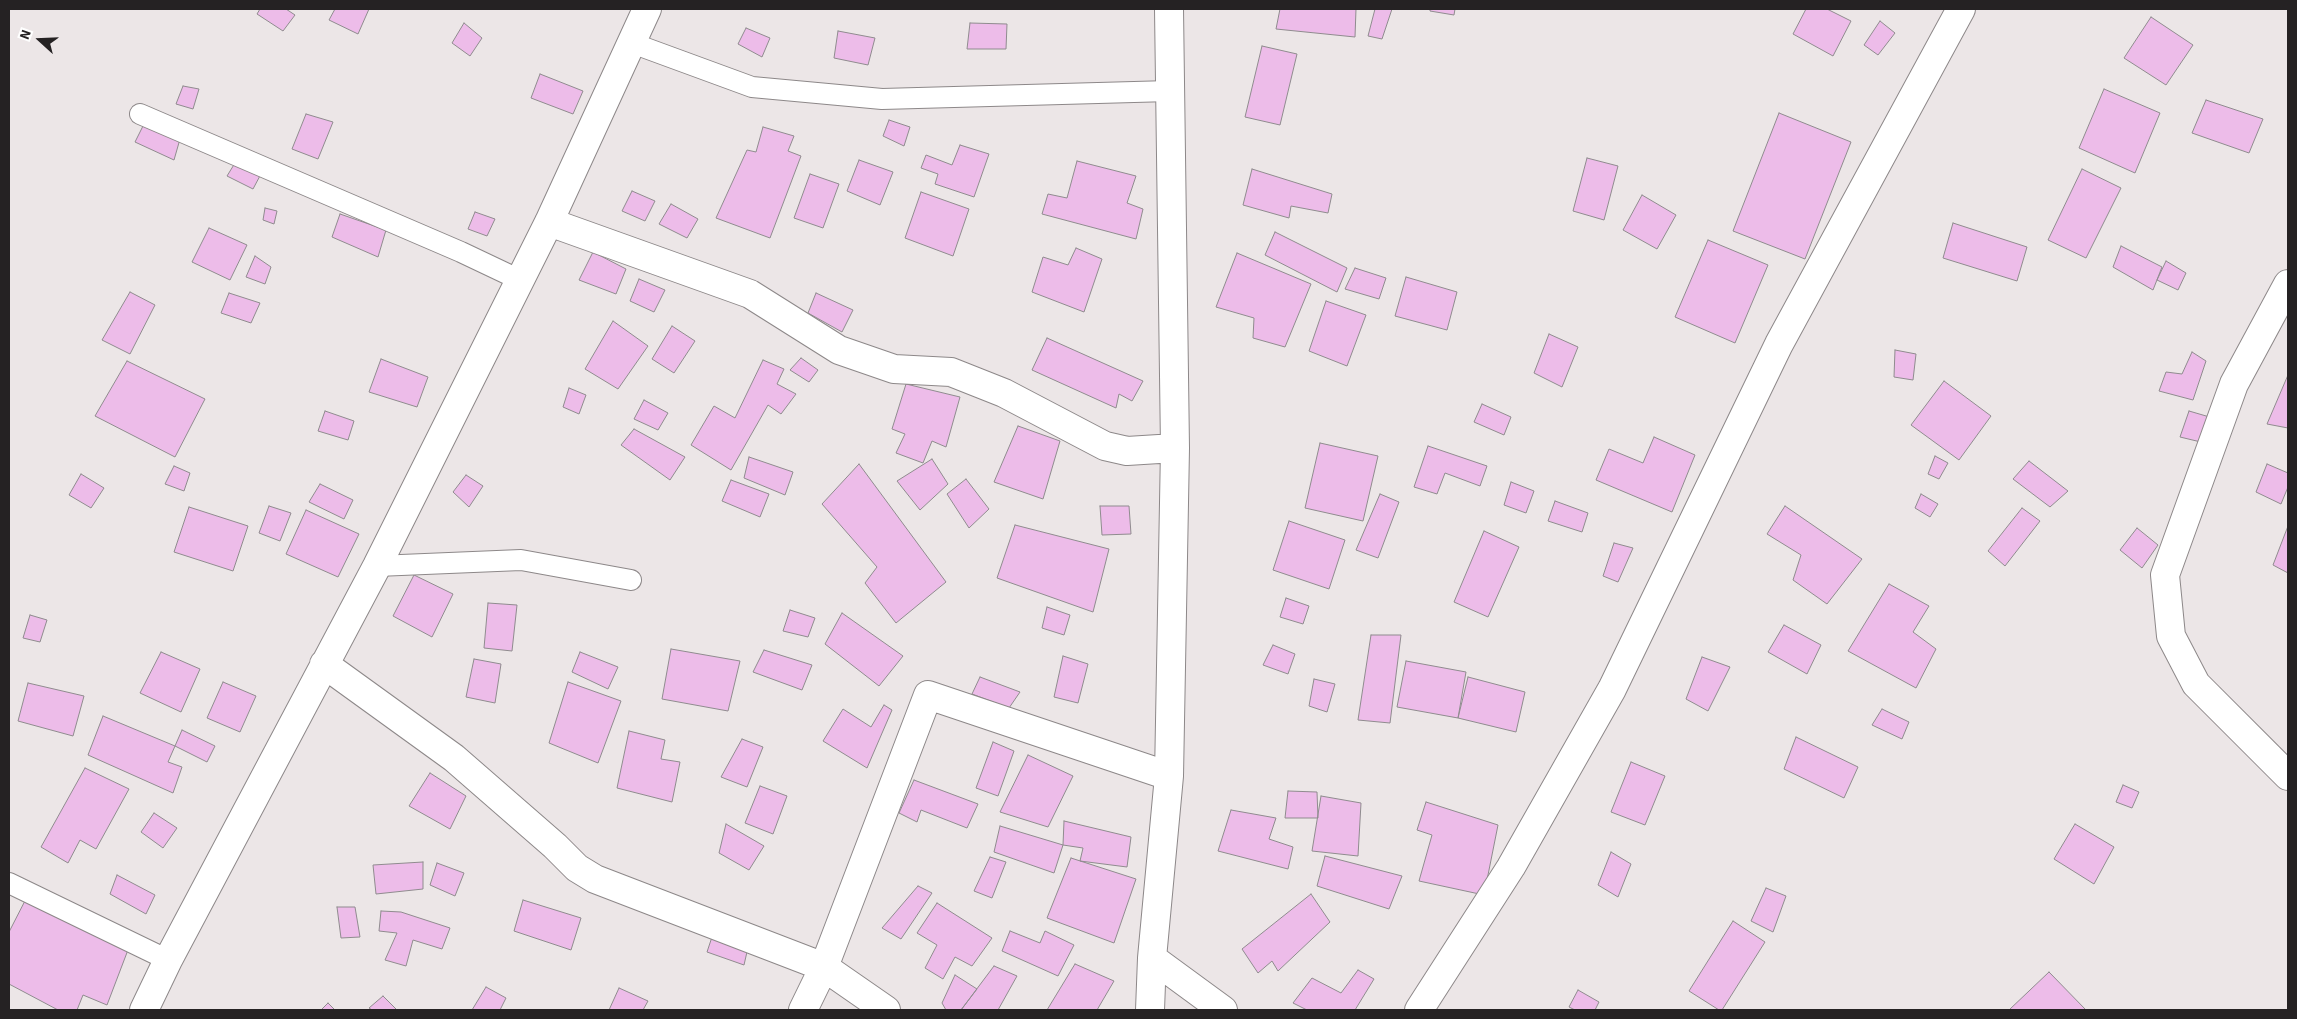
<!DOCTYPE html>
<html>
<head>
<meta charset="utf-8">
<style>
	body { margin:0 }
	#map { position:relative; width:2297px; height:1019px; overflow:hidden; background:#ece6e7; font-family:"Source Sans 3",sans-serif }
	canvas { display:block }
	.frame { position:absolute; inset:0; border:10px solid #252223; pointer-events:none }
	.north { position:absolute; left:15px; top:15px; width:50px; height:50px; -webkit-text-stroke:4px #fff; paint-order:stroke; rotate:290deg; font-size:14px; font-weight:700; line-height:20px; text-align:center; color:#252223 }
	.north::after { content:''; display:block; margin:auto; width:18px; height:22px; background:#252223; clip-path:polygon(50% 0,100% 100%,50% 72%,0 100%) }
</style>
</head>
<body>
<div id="map">
<canvas width="2297" height="1019"></canvas>
<div class="frame"></div>
<div class="north">N</div>
</div>
<script>
const g = document.querySelector('canvas').getContext('2d');
g.lineJoin = 'round';
function fill(path, color) { g.fillStyle = color; g.fill(path, 'evenodd'); }
const shape = rows => new Path2D(rows.map(r => 'M' + r).join(''));
function stroke(path, color, width, dash) { g.strokeStyle = color; g.lineWidth = width; g.lineCap = dash ? 'butt' : 'round'; g.setLineDash(dash || []); g.stroke(path); }
const building = shape([
	[260,9,286,9,295,15,283,31,257,14,260,9],
	[335,9,369,9,358,34,329,20,335,9],
	[1280,9,1356,9,1355,37,1276,29,1280,9],
	[1375,9,1392,9,1382,39,1368,36,1375,9],
	[1430,9,1455,9,1454,15,1430,11,1430,9],
	[1806,9,1827,9,1851,21,1833,56,1793,34,1806,9],
	[2151,17,2193,45,2166,85,2124,58,2151,17],
	[1880,21,1895,33,1878,55,1864,45,1880,21],
	[464,23,482,38,470,56,452,43,464,23],
	[970,23,1007,24,1006,49,967,49,970,23],
	[746,28,770,38,762,57,738,44,746,28],
	[838,31,875,38,868,65,834,58,838,31],
	[1262,46,1297,54,1280,125,1245,117,1262,46],
	[540,74,583,91,573,114,531,98,540,74],
	[183,86,199,89,193,109,176,104,183,86],
	[2104,89,2160,113,2135,173,2079,148,2104,89],
	[2206,100,2263,119,2249,153,2192,133,2206,100],
	[1779,113,1851,142,1805,259,1733,231,1779,113],
	[306,114,333,122,318,159,292,149,306,114],
	[889,120,910,127,904,146,883,136,889,120],
	[145,122,182,132,174,160,135,142,145,122],
	[763,127,794,136,788,151,801,156,770,238,716,218,747,150,756,152,763,127],
	[960,145,989,154,974,197,935,184,938,174,921,168,926,155,952,165,960,145],
	[1587,158,1618,166,1604,220,1573,211,1587,158],
	[859,160,893,172,880,205,847,191,859,160],
	[1077,161,1136,176,1127,203,1143,209,1136,239,1042,214,1048,194,1067,198,1077,161],
	[235,163,262,172,253,189,227,176,235,163],
	[1252,169,1332,194,1328,213,1291,206,1289,218,1243,205,1252,169],
	[2082,169,2121,188,2086,258,2048,240,2082,169],
	[810,174,839,184,823,228,794,218,810,174],
	[632,191,655,201,645,221,622,211,632,191],
	[921,192,969,209,953,256,905,238,921,192],
	[1642,195,1676,215,1657,249,1623,230,1642,195],
	[671,204,698,219,687,238,659,224,671,204],
	[265,208,277,211,274,224,263,220,265,208],
	[475,212,495,219,487,236,468,229,475,212],
	[340,214,386,230,378,257,332,237,340,214],
	[1953,223,2027,247,2017,281,1943,258,1953,223],
	[209,228,247,245,230,280,192,262,209,228],
	[1275,232,1347,268,1337,292,1265,255,1275,232],
	[1708,240,1768,265,1735,343,1675,317,1708,240],
	[2121,246,2162,267,2153,290,2113,267,2121,246],
	[1076,248,1102,259,1084,312,1032,292,1043,257,1068,265,1076,248],
	[593,252,626,269,616,294,579,280,593,252],
	[1237,253,1311,284,1285,347,1253,338,1254,318,1216,307,1237,253],
	[255,256,271,267,265,284,246,277,255,256],
	[2166,261,2186,273,2178,290,2157,280,2166,261],
	[1355,268,1386,278,1379,299,1345,289,1355,268],
	[1406,277,1457,292,1447,330,1395,316,1406,277],
	[639,279,665,290,654,312,630,301,639,279],
	[130,292,155,305,130,354,102,340,130,292],
	[229,293,260,303,251,323,221,313,229,293],
	[816,293,853,310,842,332,808,313,816,293],
	[1326,301,1366,315,1347,366,1309,351,1326,301],
	[613,321,648,346,618,389,585,369,613,321],
	[672,326,695,341,674,373,652,359,672,326],
	[1549,334,1578,347,1562,387,1534,373,1549,334],
	[1047,338,1143,381,1132,401,1119,394,1116,408,1032,370,1047,338],
	[1895,350,1916,354,1913,380,1894,377,1895,350],
	[2192,352,2206,361,2193,400,2159,391,2166,372,2182,374,2192,352],
	[801,358,818,370,809,382,790,370,801,358],
	[381,359,428,377,417,407,369,392,381,359],
	[763,360,784,369,777,384,796,394,781,414,768,405,731,470,691,445,714,406,735,418,763,360],
	[127,361,205,399,175,457,95,416,127,361],
	[2288,375,2288,428,2267,424,2288,375],
	[1944,381,1991,416,1959,460,1911,425,1944,381],
	[906,384,960,397,946,447,932,441,923,463,896,453,905,434,892,429,906,384],
	[569,388,586,395,579,414,563,407,569,388],
	[644,400,668,413,658,430,634,419,644,400],
	[1482,404,1511,417,1504,435,1474,422,1482,404],
	[325,411,354,421,348,440,318,431,325,411],
	[2189,411,2213,418,2205,443,2180,437,2189,411],
	[1018,426,1060,441,1043,499,994,482,1018,426],
	[634,429,685,457,670,480,621,445,634,429],
	[1654,437,1695,455,1672,512,1596,480,1609,449,1643,463,1654,437],
	[1320,443,1378,456,1363,521,1305,508,1320,443],
	[1428,446,1487,466,1480,486,1445,473,1437,494,1414,487,1428,446],
	[1935,456,1948,463,1939,479,1928,474,1935,456],
	[749,457,793,472,785,495,744,478,749,457],
	[932,459,948,484,920,510,897,481,932,459],
	[2029,461,2068,491,2050,507,2013,479,2029,461],
	[859,464,946,582,896,623,865,583,877,567,822,504,859,464],
	[2267,464,2288,473,2288,487,2281,504,2256,492,2267,464],
	[174,466,190,473,184,491,165,484,174,466],
	[81,474,104,488,91,508,69,495,81,474],
	[466,475,483,486,469,507,453,492,466,475],
	[966,479,989,509,969,528,947,494,966,479],
	[731,480,769,494,760,517,722,501,731,480],
	[1511,482,1534,491,1526,513,1504,505,1511,482],
	[320,484,353,500,344,519,309,502,320,484],
	[1380,494,1399,502,1378,558,1356,550,1380,494],
	[1921,494,1938,504,1930,517,1915,508,1921,494],
	[1555,501,1588,513,1582,532,1548,521,1555,501],
	[269,506,291,513,280,541,259,533,269,506],
	[1100,506,1129,506,1131,534,1102,535,1100,506],
	[1785,506,1862,559,1827,604,1793,580,1801,555,1767,534,1785,506],
	[189,507,248,526,233,571,174,552,189,507],
	[2022,508,2040,521,2005,566,1988,551,2022,508],
	[306,510,359,534,338,577,286,554,306,510],
	[1289,521,1345,540,1329,589,1273,570,1289,521],
	[1015,525,1109,549,1093,612,997,578,1015,525],
	[2288,526,2288,573,2273,565,2288,526],
	[2137,528,2158,545,2142,568,2120,550,2137,528],
	[1484,531,1519,547,1488,617,1454,602,1484,531],
	[1614,543,1633,548,1618,582,1603,576,1614,543],
	[414,575,453,594,432,637,393,616,414,575],
	[1889,584,1929,606,1913,632,1936,649,1916,688,1848,651,1889,584],
	[1286,598,1309,606,1303,624,1280,617,1286,598],
	[488,603,517,605,512,651,484,648,488,603],
	[1047,607,1070,615,1064,635,1042,628,1047,607],
	[790,610,815,618,808,637,783,631,790,610],
	[842,613,903,656,879,686,825,644,842,613],
	[30,615,47,620,40,642,23,638,30,615],
	[1784,625,1821,645,1807,674,1768,652,1784,625],
	[1371,635,1401,635,1390,723,1358,720,1371,635],
	[1273,645,1295,654,1288,674,1263,665,1273,645],
	[671,649,740,661,728,711,662,699,671,649],
	[764,650,812,665,802,690,753,672,764,650],
	[161,652,200,669,181,712,140,693,161,652],
	[580,652,618,667,608,689,572,672,580,652],
	[1063,656,1088,664,1078,703,1054,697,1063,656],
	[1702,657,1730,667,1708,711,1686,699,1702,657],
	[474,659,501,664,495,703,466,697,474,659],
	[1406,661,1466,672,1458,718,1397,707,1406,661],
	[980,677,1020,692,1009,708,972,694,980,677],
	[1468,677,1525,692,1516,732,1458,718,1468,677],
	[1314,679,1335,684,1327,712,1309,706,1314,679],
	[223,682,256,696,240,732,207,718,223,682],
	[568,682,621,701,598,763,549,743,568,682],
	[28,683,84,696,73,736,18,721,28,683],
	[884,705,892,710,867,768,823,741,843,709,871,727,884,705],
	[1882,709,1909,722,1902,739,1872,725,1882,709],
	[103,716,175,746,168,762,182,767,173,793,88,755,103,716],
	[182,730,215,746,207,762,175,746,182,730],
	[629,731,665,740,661,759,680,762,672,802,617,788,629,731],
	[1796,737,1858,767,1844,798,1784,769,1796,737],
	[742,739,763,747,747,787,721,777,742,739],
	[993,742,1014,751,998,796,976,788,993,742],
	[1028,755,1073,776,1048,827,1000,812,1028,755],
	[1631,762,1665,776,1645,825,1611,812,1631,762],
	[85,768,129,789,96,849,80,840,68,863,41,847,85,768],
	[430,773,466,796,450,829,409,806,430,773],
	[914,780,978,804,967,828,921,810,917,822,899,813,914,780],
	[2123,785,2139,792,2132,808,2116,802,2123,785],
	[760,786,787,796,773,834,745,823,760,786],
	[1288,791,1317,792,1318,818,1285,818,1288,791],
	[1321,796,1361,803,1358,856,1312,851,1321,796],
	[1426,802,1498,825,1484,895,1419,881,1432,835,1417,830,1426,802],
	[1231,810,1276,818,1269,839,1293,847,1288,869,1218,851,1231,810],
	[154,813,177,828,163,848,141,832,154,813],
	[1064,821,1131,837,1127,867,1080,861,1083,848,1063,845,1064,821],
	[726,824,764,846,749,870,719,853,726,824],
	[2075,824,2114,847,2094,884,2054,859,2075,824],
	[1000,826,1063,845,1054,873,994,852,1000,826],
	[1611,852,1631,864,1618,897,1598,885,1611,852],
	[1325,856,1402,876,1389,909,1317,886,1325,856],
	[990,857,1006,862,992,898,974,891,990,857],
	[1071,858,1136,879,1114,943,1047,918,1071,858],
	[423,862,423,889,376,894,373,865,423,862],
	[437,863,464,873,455,896,430,885,437,863],
	[117,875,155,895,146,914,110,894,117,875],
	[918,886,932,893,901,939,882,928,918,886],
	[1766,888,1786,896,1773,932,1751,921,1766,888],
	[29,893,131,942,107,1005,83,995,77,1010,58,1010,9,984,9,932,29,893],
	[1311,894,1330,922,1278,971,1272,961,1258,973,1242,949,1311,894],
	[523,900,581,918,571,950,514,931,523,900],
	[937,903,992,938,972,966,955,957,943,979,925,968,937,945,917,933,937,903],
	[337,907,355,907,360,937,341,938,337,907],
	[381,911,401,912,450,928,442,949,413,940,406,966,385,960,397,933,379,931,381,911],
	[1733,921,1765,942,1722,1010,1719,1010,1689,991,1733,921],
	[1010,931,1040,943,1045,931,1074,945,1058,976,1002,951,1010,931],
	[713,934,749,943,744,965,707,952,713,934],
	[1075,964,1114,981,1097,1010,1047,1010,1075,964],
	[994,966,1017,976,998,1010,961,1010,994,966],
	[1358,970,1374,979,1355,1010,1307,1010,1293,1003,1312,978,1341,993,1358,970],
	[2049,972,2086,1010,2009,1010,2049,972],
	[955,975,977,989,961,1010,946,1010,942,1003,955,975],
	[486,987,506,998,500,1010,472,1010,486,987],
	[619,988,648,1001,643,1010,609,1010,619,988],
	[1578,990,1599,1002,1595,1010,1575,1010,1569,1007,1578,990],
	[383,996,397,1010,372,1010,369,1008,383,996],
	[328,1003,335,1010,321,1010,328,1003]
]);
const service = shape([
	[632,43,752,87,882,99,1170,91],
	[140,114,461,252,520,280],
	[377,566,521,560,631,580],
	[9,883,168,960]
]);
const minor = shape([
	[549,222,750,294,839,350,894,369,951,372,1004,393,1105,446,1127,451,1175,448],
	[2288,284,2234,384,2165,575,2171,636,2196,684,2288,776],
	[324,664,454,758,555,846,577,868,595,879,824,967,886,1010],
	[1152,958,1223,1010],
	[144,1010,168,960,377,566,549,222,647,9],
	[803,1010,824,967,928,695,1169,776],
	[1150,1010,1152,958,1169,776,1175,448,1169,9],
	[1419,1010,1511,867,1612,689,1779,344,1961,9]
]);
fill(building, '#edbce9');
stroke(building, '#8f8b8e', 1);
stroke(service, '#8d8889', 22);
stroke(minor, '#8d8889', 30);
stroke(service, '#fff', 20);
stroke(minor, '#fff', 28);
</script>
</body>
</html>
